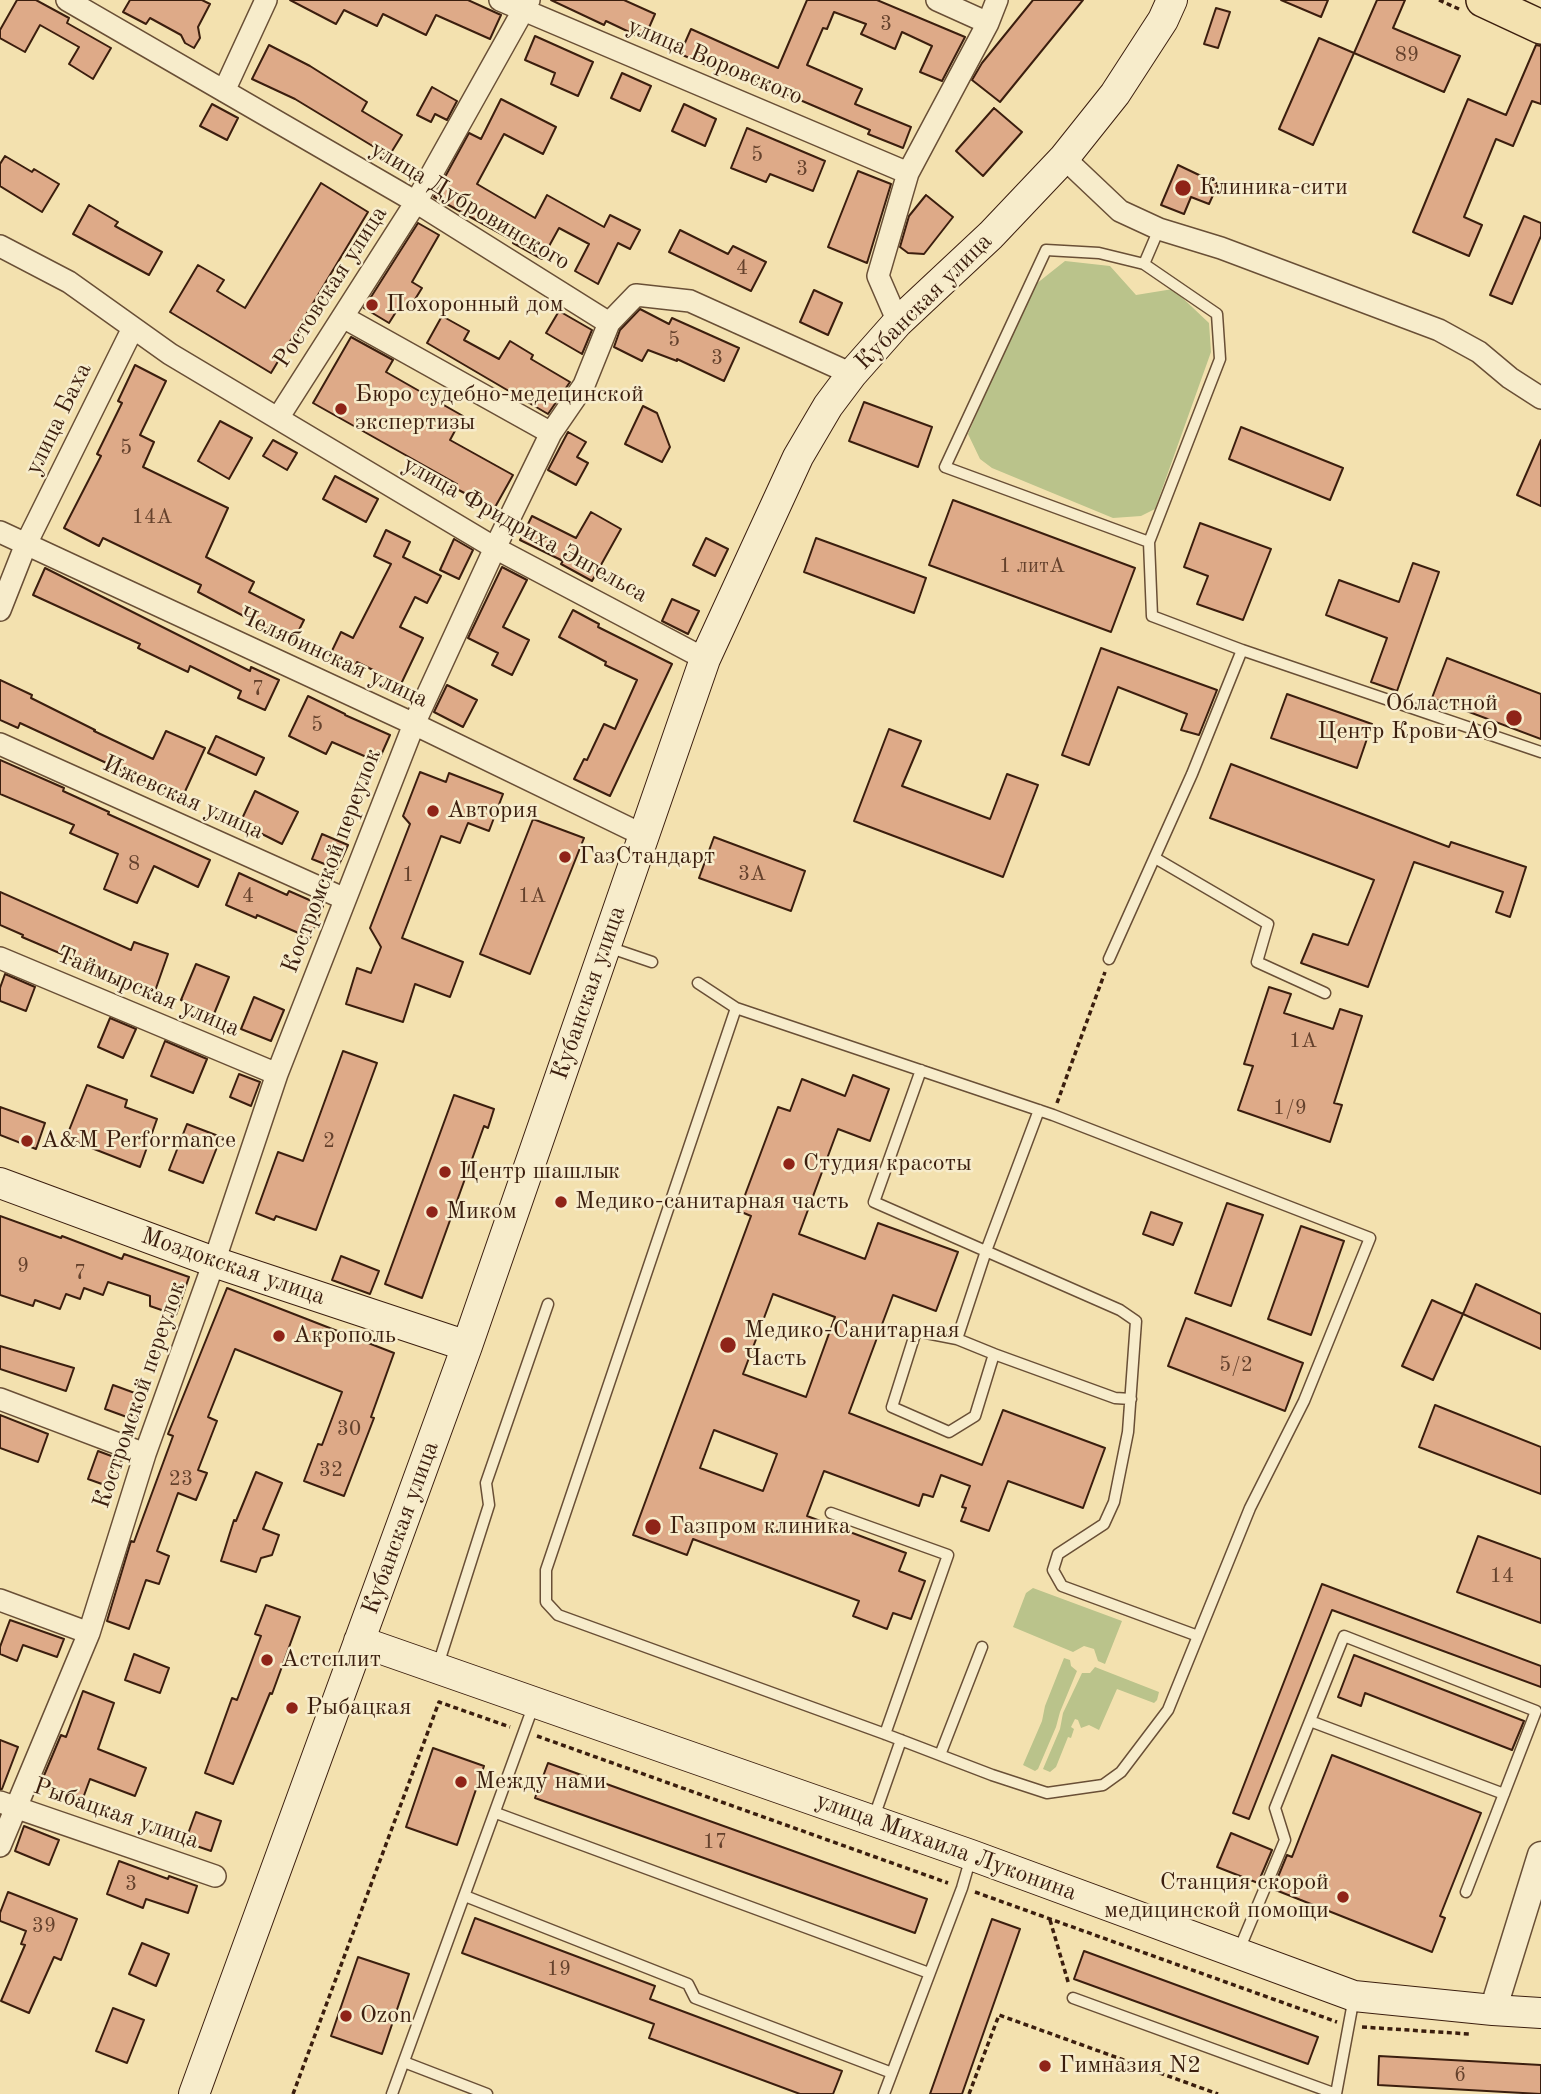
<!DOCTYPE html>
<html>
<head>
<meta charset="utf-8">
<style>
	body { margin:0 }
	canvas { display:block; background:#f3e1af }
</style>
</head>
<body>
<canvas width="1541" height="2094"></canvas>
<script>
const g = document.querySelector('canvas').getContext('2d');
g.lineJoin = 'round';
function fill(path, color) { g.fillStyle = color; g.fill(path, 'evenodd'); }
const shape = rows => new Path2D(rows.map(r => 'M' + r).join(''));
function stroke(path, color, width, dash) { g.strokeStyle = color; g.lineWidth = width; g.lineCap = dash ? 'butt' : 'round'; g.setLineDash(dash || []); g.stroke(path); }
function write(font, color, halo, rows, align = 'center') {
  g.font = font + ' "Old Standard TT",serif'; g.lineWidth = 5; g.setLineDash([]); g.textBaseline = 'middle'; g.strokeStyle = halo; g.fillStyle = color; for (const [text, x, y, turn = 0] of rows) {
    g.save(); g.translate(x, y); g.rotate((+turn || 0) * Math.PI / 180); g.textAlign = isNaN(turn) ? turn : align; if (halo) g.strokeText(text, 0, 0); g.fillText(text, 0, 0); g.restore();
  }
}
const green = shape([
	[1065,261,1110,266,1136,295,1173,289,1209,323,1211,352,1155,509,1141,516,1113,518,992,468,980,459,968,434,1031,288],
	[1033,1588,1122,1621,1105,1664,1098,1661,1094,1649,1084,1646,1073,1652,1013,1627,1026,1593],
	[1064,1658,1070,1660,1071,1666,1077,1671,1060,1712,1056,1727,1038,1769,1035,1771,1023,1765,1042,1721,1045,1706],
	[1095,1667,1159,1692,1157,1700,1154,1703,1117,1689,1099,1730,1089,1725,1081,1728,1078,1720,1075,1719,1071,1727,1074,1729,1071,1738,1068,1737,1056,1767,1050,1772,1043,1769,1060,1729,1063,1713,1082,1673,1090,1673]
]);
const building = shape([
	[17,0,36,0,69,18,67,23,111,48,93,79,69,64,79,47,40,25,25,52,0,38,0,30,17,0],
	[130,0,202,0,210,4,198,27,200,38,194,48,185,43,181,35,150,18,146,24,123,12,130,0],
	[290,0,468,0,501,15,490,39,436,15,426,35,383,14,377,26,344,10,336,24,290,0],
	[551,0,624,0,655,14,644,39,606,21,604,25,551,0],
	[807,0,877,0,965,37,942,81,920,72,932,46,902,32,895,49,861,34,866,24,834,12,827,29,823,28,807,65,862,89,855,104,911,127,903,148,868,134,870,130,744,76,742,80,680,54,691,29,778,68,807,0],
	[1033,0,1083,0,1000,102,972,80,982,63,1033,0],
	[1281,0,1328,0,1321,17,1281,0],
	[1377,0,1405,0,1393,28,1460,56,1444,92,1354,53,1377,0],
	[1216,8,1230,12,1218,48,1204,44,1216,8],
	[535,36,593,62,578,96,551,84,555,73,525,60,535,36],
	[1319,38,1354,53,1313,145,1279,129,1319,38],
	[269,45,310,66,367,102,362,111,402,135,389,156,295,99,252,79,269,45],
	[1536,45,1541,46,1541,104,1532,101,1513,146,1496,139,1464,217,1482,225,1469,256,1413,232,1468,99,1506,115,1536,45],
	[622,73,651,86,640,111,611,98,622,73],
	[432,87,457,101,447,120,435,114,431,122,417,115,432,87],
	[501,99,556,127,543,154,504,134,477,184,535,218,547,195,604,227,610,215,640,230,630,249,618,243,598,284,575,271,589,244,559,228,542,259,513,243,514,241,434,197,469,133,481,139,501,99],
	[212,104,238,118,227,140,200,126,212,104],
	[684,104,716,119,705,146,672,131,684,104],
	[994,108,1022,132,983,176,956,151,994,108],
	[747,128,825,161,813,191,770,174,766,182,731,168,747,128],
	[5,156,32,172,34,169,59,184,42,212,0,186,0,164,5,156],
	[1178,165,1218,184,1209,204,1191,197,1184,214,1161,205,1178,165],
	[858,171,891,184,867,263,828,247,858,171],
	[321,183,368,212,271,373,170,312,198,265,224,280,217,291,245,308,321,183],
	[926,195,953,217,924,254,908,253,900,247,909,216,926,195],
	[89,205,118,222,115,226,162,252,149,275,73,234,89,205],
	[1524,216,1541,223,1541,236,1512,304,1490,295,1524,216],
	[418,223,439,235,412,282,422,288,409,309,401,304,389,323,364,308,418,223],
	[680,230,728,254,733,246,766,262,751,291,669,252,680,230],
	[814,290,842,303,828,335,800,322,814,290],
	[640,309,669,324,672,318,739,348,724,381,677,359,677,361,648,350,642,361,614,347,620,330,640,309],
	[559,311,592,330,582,354,546,333,559,311],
	[442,316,469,331,464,340,499,359,510,341,533,355,531,359,570,382,548,414,427,343,442,316],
	[351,337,393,360,386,372,463,416,450,440,513,475,494,509,455,488,457,484,313,403,351,337],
	[135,365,166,381,140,435,154,442,143,467,228,508,206,557,254,582,249,592,304,620,293,642,198,592,201,585,103,538,99,546,64,528,101,456,97,454,122,403,118,401,135,365],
	[864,402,932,427,918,467,849,441,864,402],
	[643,406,657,413,670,447,662,462,625,444,643,406],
	[220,421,252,438,229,479,198,461,220,421],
	[1241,427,1343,468,1330,500,1229,459,1241,427],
	[568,432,586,442,577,457,588,463,576,485,548,470,568,432],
	[273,440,297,453,287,470,263,456,273,440],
	[1541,440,1541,506,1517,495,1541,440],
	[335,476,378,499,366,522,323,499,335,476],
	[953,500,1135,568,1111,632,929,565,953,500],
	[591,512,621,529,592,581,561,564,563,561,520,540,532,516,576,538,591,512],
	[1200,523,1271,549,1243,620,1197,604,1208,576,1184,567,1200,523],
	[386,530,410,542,403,557,441,576,427,603,415,597,400,627,423,638,401,684,357,662,354,669,329,657,341,632,353,638,391,564,374,556,386,530],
	[706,538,728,549,715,576,693,565,706,538],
	[816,538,926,578,914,613,804,572,816,538],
	[454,539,473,550,459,579,440,570,454,539],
	[1413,563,1439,572,1397,691,1371,682,1387,638,1326,615,1339,580,1399,602,1413,563],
	[502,567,527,580,503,627,529,640,512,675,492,665,498,653,468,638,502,567],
	[45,568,250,671,251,667,279,680,265,710,238,698,241,691,190,666,188,672,138,648,140,644,33,595,45,568],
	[672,599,699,611,688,634,662,621,672,599],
	[573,610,599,624,598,627,672,664,610,796,574,779,584,759,587,760,604,724,615,729,637,680,605,665,606,662,559,637,573,610],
	[1101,648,1217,690,1199,735,1181,730,1187,714,1118,687,1089,765,1062,755,1101,648],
	[1447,658,1541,694,1541,739,1432,698,1447,658],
	[0,680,32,695,31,698,95,730,94,731,153,759,166,731,205,748,182,798,20,723,18,728,0,720,0,680],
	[447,685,477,700,463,727,434,712,447,685],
	[1287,694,1372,724,1357,768,1271,738,1287,694],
	[308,696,345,714,345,715,390,735,378,762,332,742,326,754,289,736,308,696],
	[889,729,921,741,902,786,990,819,1007,774,1038,785,1003,877,854,821,889,729],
	[216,736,264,758,256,775,208,753,216,736],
	[0,760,64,788,63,791,109,812,108,814,210,860,198,887,154,866,137,903,104,889,118,854,70,833,74,825,0,794,0,760],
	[1231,764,1449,847,1451,842,1526,867,1510,917,1496,912,1503,892,1414,862,1368,987,1301,963,1313,934,1348,945,1374,880,1210,818,1231,764],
	[420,772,446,782,449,773,503,794,489,831,468,823,460,843,441,836,402,938,463,962,450,997,415,984,403,1022,346,1004,357,968,371,973,381,947,370,928,410,824,403,816,420,772],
	[255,791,298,812,282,844,240,823,255,791],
	[533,819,584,838,530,974,480,954,533,819],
	[322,834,348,845,337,869,312,859,322,834],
	[714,837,805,871,791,911,699,878,714,837],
	[239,873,287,895,289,891,323,906,310,938,257,915,256,918,226,905,239,873],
	[0,892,131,950,134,942,168,954,154,994,120,981,120,979,22,937,23,935,0,925,0,892],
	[196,964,229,977,214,1014,181,1000,196,964],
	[5,974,35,987,26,1011,0,1001,0,988,5,974],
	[1269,987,1291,994,1284,1013,1333,1029,1340,1009,1362,1016,1334,1103,1342,1105,1330,1142,1238,1110,1253,1066,1244,1064,1269,987],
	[254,997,284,1010,271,1041,241,1029,254,997],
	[110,1018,136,1029,123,1058,98,1047,110,1018],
	[165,1041,207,1059,193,1093,151,1076,165,1041],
	[343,1051,377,1063,316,1230,276,1216,274,1220,256,1213,278,1152,303,1161,343,1051],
	[239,1074,260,1082,251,1106,230,1097,239,1074],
	[853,1075,889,1089,870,1141,838,1129,799,1234,865,1259,878,1223,958,1252,936,1311,893,1295,849,1413,982,1465,1003,1410,1105,1448,1083,1508,1008,1481,989,1531,961,1521,966,1508,962,1507,970,1486,941,1475,933,1497,923,1494,919,1506,824,1471,807,1516,906,1553,899,1571,925,1581,911,1619,893,1613,887,1629,853,1616,859,1601,693,1539,687,1555,633,1535,751,1216,739,1211,778,1107,790,1111,802,1079,845,1096,853,1075],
	[773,1294,835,1317,806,1397,743,1374,773,1294],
	[714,1430,777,1454,763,1491,700,1468,714,1430],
	[87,1085,127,1100,125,1107,157,1119,140,1167,66,1138,87,1085],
	[454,1095,494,1109,488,1128,484,1126,422,1298,385,1284,454,1095],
	[0,1107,45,1123,36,1149,0,1135,0,1107],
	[187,1124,221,1137,203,1183,169,1170,187,1124],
	[1227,1203,1263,1215,1231,1306,1195,1293,1227,1203],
	[1151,1212,1182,1223,1173,1245,1143,1234,1151,1212],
	[0,1216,61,1238,62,1236,122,1259,124,1254,189,1277,176,1315,150,1306,150,1296,108,1282,103,1295,84,1288,80,1299,66,1294,60,1309,35,1300,33,1306,0,1295,0,1216],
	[1301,1226,1344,1241,1311,1335,1268,1319,1301,1226],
	[341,1256,379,1271,370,1294,332,1280,341,1256],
	[1476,1284,1541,1314,1541,1349,1463,1314,1476,1284],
	[227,1288,394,1353,371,1417,374,1418,344,1496,304,1481,318,1444,322,1445,342,1392,235,1349,208,1417,217,1421,198,1470,207,1473,196,1500,178,1493,157,1551,169,1556,159,1584,146,1580,129,1629,107,1621,131,1541,134,1542,173,1436,168,1434,227,1288],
	[1432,1300,1463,1314,1433,1380,1402,1366,1432,1300],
	[1186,1318,1303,1363,1285,1411,1168,1366,1186,1318],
	[0,1346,74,1368,66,1391,0,1369,0,1346],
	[113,1385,143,1396,135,1420,105,1409,113,1385],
	[1435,1405,1541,1447,1541,1494,1419,1447,1435,1405],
	[0,1415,48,1434,38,1462,0,1448,0,1415],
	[98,1451,122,1460,113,1488,88,1479,98,1451],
	[256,1472,282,1483,263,1529,279,1535,272,1555,261,1558,256,1572,221,1561,234,1520,236,1521,256,1472],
	[1478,1536,1541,1559,1541,1623,1457,1592,1478,1536],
	[1322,1584,1541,1666,1541,1687,1332,1610,1249,1819,1233,1813,1322,1584],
	[266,1605,300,1617,272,1694,270,1693,233,1784,205,1773,232,1698,237,1700,261,1636,255,1634,266,1605],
	[10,1620,64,1639,57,1657,23,1645,17,1661,0,1654,0,1647,10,1620],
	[134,1654,169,1668,160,1693,125,1680,134,1654],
	[1354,1655,1524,1721,1512,1750,1365,1693,1361,1706,1338,1697,1354,1655],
	[83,1691,114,1703,98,1749,146,1768,135,1796,90,1779,82,1801,40,1785,61,1735,66,1737,83,1691],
	[0,1740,18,1747,2,1789,0,1789,0,1740],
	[433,1748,484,1766,457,1845,406,1827,433,1748],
	[1332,1755,1481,1813,1440,1916,1445,1918,1432,1952,1273,1889,1287,1855,1292,1857,1332,1755],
	[548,1763,927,1899,915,1933,535,1798,548,1763],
	[196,1812,221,1821,211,1851,185,1842,196,1812],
	[24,1826,59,1840,49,1865,15,1851,24,1826],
	[1231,1833,1272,1850,1258,1883,1217,1867,1231,1833],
	[119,1861,168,1879,169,1876,197,1886,188,1913,146,1899,143,1908,107,1894,119,1861],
	[8,1892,77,1919,61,1960,54,1957,29,2013,1,2001,25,1945,21,1944,26,1931,0,1921,0,1913,8,1892],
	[475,1918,655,1986,650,1999,842,2071,833,2094,800,2094,649,2038,654,2024,462,1953,475,1918],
	[992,1919,1020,1929,962,2094,930,2094,992,1919],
	[142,1943,169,1954,156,1986,129,1974,142,1943],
	[1084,1951,1318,2037,1308,2064,1074,1979,1084,1951],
	[358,1957,409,1974,382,2054,331,2036,358,1957],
	[113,2008,144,2020,127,2063,96,2051,113,2008],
	[1379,2056,1541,2065,1541,2094,1378,2085,1379,2056]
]);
const path = shape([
	[1439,0,1459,9],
	[1057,1103,1105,972],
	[537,1736,948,1883],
	[975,1892,1337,2022],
	[1050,1920,1069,1985],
	[1362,2027,1469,2034],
	[293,2094,439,1702,510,1727],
	[969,2094,999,2015,1218,2094]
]);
const service = shape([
	[1159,229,1144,264,1099,253,1046,250,945,467,1149,542,1152,616,1242,650],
	[1144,264,1217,314,1220,359,1149,542],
	[1155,858,1268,924,1257,962,1325,993],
	[608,947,652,962],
	[1109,959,1192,774,1242,650,1541,752],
	[698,983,736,1008,546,1570,546,1602,558,1615,885,1734,992,1775,1047,1793,1103,1785,1121,1772,1168,1710,1250,1508,1304,1401,1370,1238,1053,1115,736,1008],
	[921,1070,874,1202,1120,1310,1136,1321,1128,1432,1114,1502,1104,1524,1058,1554,1053,1570,1062,1586,1198,1636],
	[1039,1110,986,1251,957,1339,916,1331,892,1407,949,1432,975,1416,994,1354,1115,1398,1131,1399],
	[957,1339,994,1354],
	[831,1513,948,1555,885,1734],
	[438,1665,489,1505,486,1483,548,1304],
	[1310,1721,1504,1794],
	[940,1755,982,1647],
	[496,1813,929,1973],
	[874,1817,901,1740],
	[465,1896,688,1984,695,1998,892,2073],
	[1239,1950,1285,1840,1275,1808,1344,1636,1536,1711,1466,1892],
	[1073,1998,1336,2094,1354,1997],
	[404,2062,487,2094],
	[392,2094,534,1704],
	[884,2094,962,1888,971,1857]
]);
const minor = shape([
	[67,0,416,202,609,323,636,295,690,301,852,374],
	[500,0,908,173],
	[937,0,988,23],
	[224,91,266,0],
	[1064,158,1120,211,1159,229,1221,248,1439,330,1479,352,1510,378,1541,398],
	[0,246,69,282,170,354,495,548,705,659],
	[343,317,551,433],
	[898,322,878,276,908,173,988,23,997,0],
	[278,418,416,202,529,0],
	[0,532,414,724,643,835],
	[0,610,26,544,133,328],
	[0,744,345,899],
	[0,958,277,1074],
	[0,1399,145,1454],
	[0,1600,89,1633],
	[0,1802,215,1876],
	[0,1846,89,1633,145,1454,214,1262,277,1074,414,724,495,548,551,433,584,385,609,323]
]);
const tertiary = shape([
	[1493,2010,1541,1855]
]);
const secondary = shape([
	[0,1183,214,1262,467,1346],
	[359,1641,971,1855,1354,1996,1493,2010,1541,2013],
	[194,2094,467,1346,705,659,798,457,828,406,852,374,898,322,991,235,1064,158,1115,94,1163,20,1172,0]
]);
const primary = shape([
	[1483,0,1541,27]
]);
const markers = [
	[1183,188,9,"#8f2418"],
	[372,305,7,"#8f2418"],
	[341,409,7,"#8f2418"],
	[1514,718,9,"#8f2418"],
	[433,811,7,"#8f2418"],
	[565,857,7,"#8f2418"],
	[27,1141,7,"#8f2418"],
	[789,1164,7,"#8f2418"],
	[445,1172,7,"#8f2418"],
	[561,1202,7,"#8f2418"],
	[432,1212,7,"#8f2418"],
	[279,1336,7,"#8f2418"],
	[728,1345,9,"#8f2418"],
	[653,1527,9,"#8f2418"],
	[267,1660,7,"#8f2418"],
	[292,1708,7,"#8f2418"],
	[461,1782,7,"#8f2418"],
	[1343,1897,7,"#8f2418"],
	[346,2016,7,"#8f2418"],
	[1045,2066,7,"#8f2418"]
];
const numberNames = [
	["3",886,24],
	["89",1407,55],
	["5",757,155],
	["3",802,169],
	["4",742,268],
	["5",674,340],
	["3",717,358],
	["5",126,448],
	["14А",152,517],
	["1 литА",1032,566],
	["7",258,689],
	["5",317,725],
	["8",134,864],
	["3А",752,874],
	["1",408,875],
	["4",248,896],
	["1А",532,896],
	["1А",1303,1041],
	["1/9",1290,1108],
	["2",329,1141],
	["9",23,1266],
	["7",80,1273],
	["5/2",1236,1365],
	["30",349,1429],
	["32",331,1470],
	["23",181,1479],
	["14",1502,1576],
	["17",715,1842],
	["3",131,1884],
	["39",44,1926],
	["19",559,1969],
	["6",1460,2075]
];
const streetNames = [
	["улица Воровского",715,62,23],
	["улица Дубровинского",470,206,31],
	["Ростовская улица",331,287,-57],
	["Кубанская улица",924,302,-45],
	["улица Баха",59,419,-64],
	["улица Фридриха Энгельса",525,530,29],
	["Челябинская улица",333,658,25],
	["Ижевская улица",183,798,24],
	["Костромской переулок",332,861,-69],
	["Таймырская улица",148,992,23],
	["Кубанская улица",589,993,-71],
	["Моздокская улица",233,1267,19],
	["Костромской переулок",140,1395,-71],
	["Кубанская улица",401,1528,-70],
	["Рыбацкая улица",116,1814,19],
	["улица Михаила Луконина",946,1847,20]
];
const poiNames = [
	["Клиника-сити",1199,188],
	["Похоронный дом",386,305],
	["Бюро судебно-медецинской",355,395],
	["экспертизы",355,423],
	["Областной",1498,704,"right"],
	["Центр Крови АО",1498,732,"right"],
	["Автория",447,811],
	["ГазСтандарт",579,857],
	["A&M Performance",41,1141],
	["Студия красоты",803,1164],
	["Центр шашлык",459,1172],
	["Медико-санитарная часть",575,1202],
	["Миком",446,1212],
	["Медико-Санитарная",744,1331],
	["Часть",744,1359],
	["Акрополь",293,1336],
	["Газпром клиника",669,1527],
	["Астсплит",281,1660],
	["Рыбацкая",306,1708],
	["Между нами",475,1782],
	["Станция скорой",1329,1883,"right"],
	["медицинской помощи",1329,1911,"right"],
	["Ozon",360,2016],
	["Гимназия N2",1059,2066]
];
fill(green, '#bac38b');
fill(building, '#deaa88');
stroke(building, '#3b1e0e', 2);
stroke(service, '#694f36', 13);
stroke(minor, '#694f36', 24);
stroke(tertiary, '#694f36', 29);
stroke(secondary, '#3b1e0e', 32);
stroke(primary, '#3b1e0e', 36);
stroke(path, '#3b1e0e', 3.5, [5, 3.5]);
stroke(service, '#f7eccb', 10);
stroke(minor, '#f7eccb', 21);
stroke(tertiary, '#f7eccb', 26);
stroke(secondary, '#f7eccb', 30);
stroke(primary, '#f3e1af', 33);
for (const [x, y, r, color] of markers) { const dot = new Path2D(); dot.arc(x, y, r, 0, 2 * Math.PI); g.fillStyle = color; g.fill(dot); stroke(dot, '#f7eccb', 2.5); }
write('21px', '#64412c', null, numberNames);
write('24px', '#3b1e0e', '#f7eccb', streetNames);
write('24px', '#3b1e0e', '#f7eccb', poiNames, 'left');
</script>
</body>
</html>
